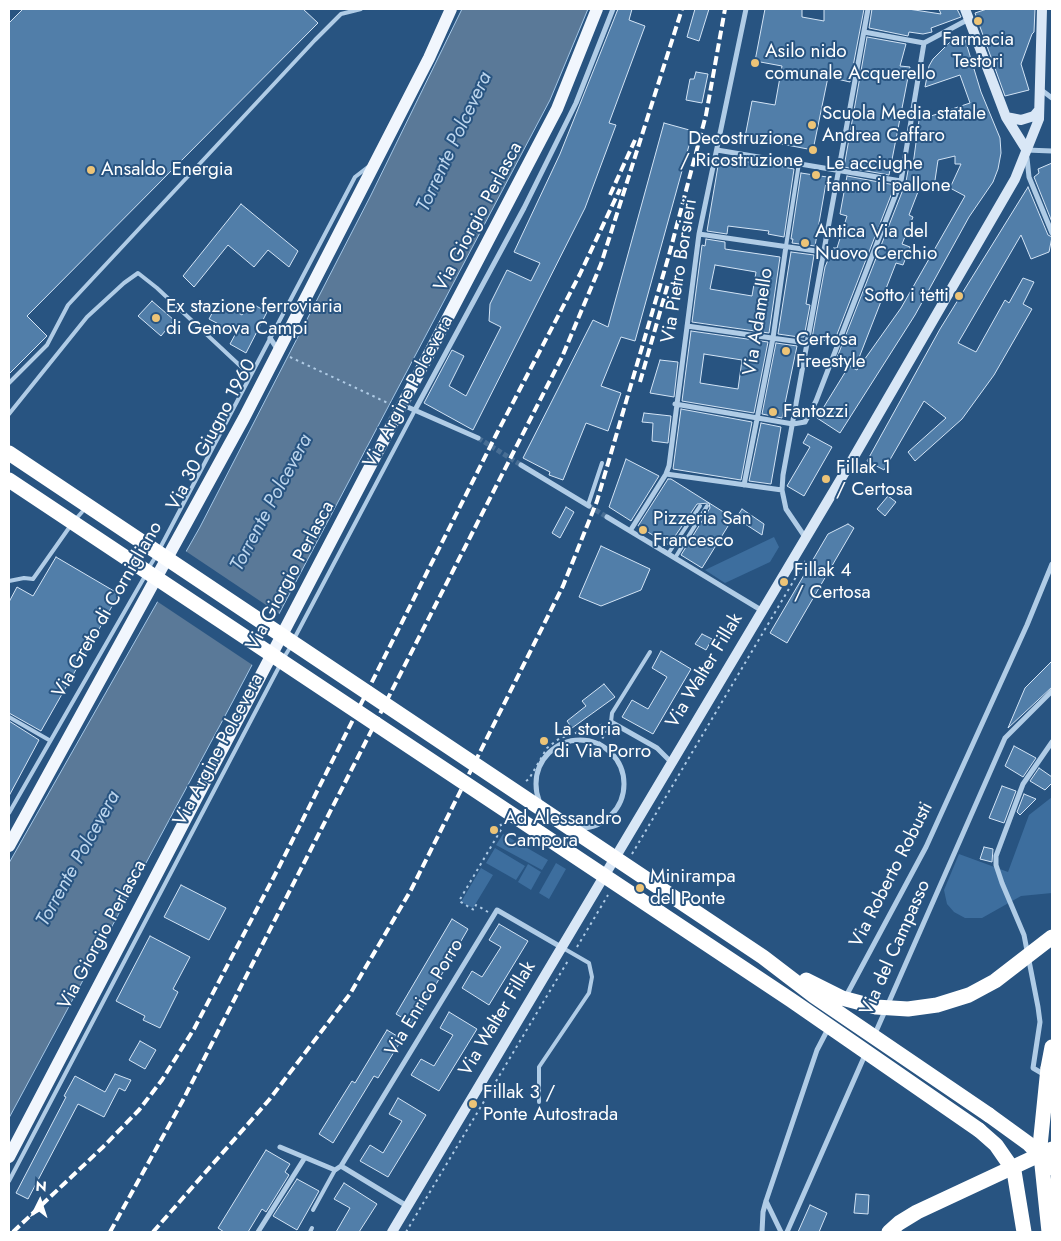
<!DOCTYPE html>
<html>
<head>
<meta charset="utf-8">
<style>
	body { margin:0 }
	#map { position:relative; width:1061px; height:1241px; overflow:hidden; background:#285481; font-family:Jost,sans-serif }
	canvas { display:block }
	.frame { position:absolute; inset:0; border:10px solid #fff; pointer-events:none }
	.north { position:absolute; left:15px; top:1176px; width:50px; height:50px; -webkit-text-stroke:4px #285481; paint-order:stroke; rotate:4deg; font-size:14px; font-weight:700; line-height:20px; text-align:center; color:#fff }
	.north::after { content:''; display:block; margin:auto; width:18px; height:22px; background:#fff; clip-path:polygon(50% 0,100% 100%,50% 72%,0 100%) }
</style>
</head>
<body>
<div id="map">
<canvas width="1061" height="1241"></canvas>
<div class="frame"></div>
<div class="north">N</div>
</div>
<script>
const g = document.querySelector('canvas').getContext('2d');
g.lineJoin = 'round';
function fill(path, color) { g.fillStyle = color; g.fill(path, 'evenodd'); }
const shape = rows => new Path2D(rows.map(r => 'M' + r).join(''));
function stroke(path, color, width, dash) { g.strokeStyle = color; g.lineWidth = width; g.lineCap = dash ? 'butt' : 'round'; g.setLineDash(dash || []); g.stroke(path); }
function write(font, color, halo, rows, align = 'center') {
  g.font = font + ' Jost,sans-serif'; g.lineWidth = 4; g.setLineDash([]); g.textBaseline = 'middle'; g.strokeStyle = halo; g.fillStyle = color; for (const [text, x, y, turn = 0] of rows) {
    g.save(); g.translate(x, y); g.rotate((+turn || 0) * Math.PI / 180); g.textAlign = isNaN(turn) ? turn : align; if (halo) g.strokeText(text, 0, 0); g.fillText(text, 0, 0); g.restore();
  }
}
const green = shape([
	[774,537,779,547,770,562,725,583,705,570],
	[1052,797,1052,893,1021,896,982,918,965,918,954,912,947,904,944,890,959,854,1008,872,1029,815],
	[503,834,548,860,542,870,496,845],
	[495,848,525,866,516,880,486,863],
	[556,863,566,869,549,899,539,893],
	[528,864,541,872,531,890,518,882],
	[481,868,493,875,473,908,461,902]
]);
const water = shape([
	[462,9,588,9,550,100,233,701,9,1118,9,863,200,527,371,195,462,9]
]);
const pier = shape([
	[184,550,281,615,254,666,155,600]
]);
const building = shape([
	[23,9,303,9,318,23,27,316,47,336,9,374,9,23,23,9],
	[618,9,632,9,629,20,645,26,609,123,616,125,585,208,473,430,424,403,452,350,464,356,449,386,466,396,501,327,489,321,490,304,507,270,531,281,540,263,514,252,560,154,618,9],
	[695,9,709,9,699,41,687,37,695,9],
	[765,9,802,9,802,17,824,21,824,9,864,9,850,82,828,77,813,150,745,137,752,101,775,105,782,66,755,61,765,9],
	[872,9,908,9,941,14,939,9,957,9,961,17,931,28,932,32,923,34,909,32,908,36,869,28,872,9],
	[987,9,1035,9,1034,32,1032,34,1021,64,1029,90,1005,96,975,13,987,9],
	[964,36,981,92,1000,138,1001,153,998,169,993,182,969,217,915,315,840,433,817,418,849,366,857,370,901,308,965,196,950,188,961,164,955,164,955,156,938,160,934,187,921,184,909,215,913,217,902,244,910,247,903,265,896,263,855,368,836,360,904,187,905,187,909,165,913,165,919,120,970,103,960,75,925,87,929,66,933,59,951,41,964,36],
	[867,37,906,44,900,66,910,67,889,175,844,167,867,37],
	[696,72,708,74,702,103,686,100,690,79,694,79,696,72],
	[664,123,693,131,635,341,621,337,601,386,621,393,608,431,586,423,563,480,549,475,550,472,523,458,593,320,608,327,664,123],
	[719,160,763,163,794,169,784,237,768,234,769,231,728,226,727,234,707,231,719,160],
	[1052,163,1052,222,1034,177,1039,173,1038,169,1052,163],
	[801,173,827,177,815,246,792,243,793,239,791,239,801,173],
	[847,176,895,185,834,342,812,338,825,267,833,248,837,248,847,216,840,214,847,176],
	[1028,187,1048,235,1052,237,1049,252,1031,259,1021,235,958,343,976,352,1005,300,1009,303,1023,278,1034,282,1023,304,1032,309,994,375,962,419,915,461,908,452,946,418,924,401,884,470,867,461,940,329,1028,187],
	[241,204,298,251,289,267,268,250,254,267,228,245,194,287,183,276,241,204],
	[706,239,725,242,725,249,780,257,769,333,692,322,702,245,705,246,706,239],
	[715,265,756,272,752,296,710,289,715,265],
	[791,252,814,255,806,304,810,305,804,337,799,337,778,334,791,252],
	[152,301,174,320,161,336,138,316,152,301],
	[218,302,242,315,249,302,267,312,246,353,230,344,236,333,209,319,218,302],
	[691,331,768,342,754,413,682,401,691,331],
	[704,354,742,360,738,389,700,383,704,354],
	[776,343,797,346,782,418,762,414,776,343],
	[660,360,678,362,674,397,650,393,660,360],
	[681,409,752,422,741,480,673,469,681,409],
	[644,413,671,416,668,443,652,441,653,423,642,422,644,413],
	[761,423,781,427,771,484,749,481,761,423],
	[808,434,832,447,804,496,787,486,810,447,803,443,808,434],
	[626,459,659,476,631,521,609,507,626,459],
	[668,479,671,479,733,518,702,568,681,555,710,508,709,503,697,504,669,545,638,526,668,479],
	[888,496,896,502,885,516,877,509,888,496],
	[566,507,574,512,560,538,552,533,566,507],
	[742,509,764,524,762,535,736,518,742,509],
	[848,524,854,528,787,643,770,633,828,534,848,524],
	[601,546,650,569,641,590,601,606,579,597,601,546],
	[56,557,119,594,41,731,9,713,9,602,17,587,33,596,56,557],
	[702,634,712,639,706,650,695,644,702,634],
	[661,651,691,669,653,734,622,717,632,700,648,709,667,677,652,668,661,651],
	[1052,661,1052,687,1008,728,1025,688,1052,661],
	[604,684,615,697,572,728,567,721,586,706,582,701,604,684],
	[9,721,39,740,9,796,9,721],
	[1014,746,1036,758,1023,777,1005,766,1014,746],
	[1039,768,1052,777,1052,783,1045,790,1030,781,1039,768],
	[1002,786,1016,791,1004,823,989,818,1002,786],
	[1024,794,1036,799,1020,815,1017,812,1024,794],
	[984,847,993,849,992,862,980,859,984,847],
	[181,885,226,908,209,940,164,917,181,885],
	[452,919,468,929,413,1024,396,1014,452,919],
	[499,924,528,941,489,1005,462,988,472,971,482,977,501,947,489,940,499,924],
	[150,936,190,957,173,989,178,992,160,1028,143,1020,145,1016,116,1001,150,936],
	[449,1012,477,1029,439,1091,411,1075,421,1059,434,1066,453,1035,440,1028,449,1012],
	[387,1030,402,1039,378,1078,374,1076,333,1143,319,1134,352,1081,355,1083,387,1030],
	[140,1041,156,1050,145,1069,129,1060,140,1041],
	[115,1074,131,1080,125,1091,119,1088,104,1117,78,1104,28,1199,16,1193,66,1097,64,1096,75,1076,105,1092,115,1074],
	[398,1098,426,1115,388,1177,360,1161,370,1145,383,1153,402,1121,389,1114,398,1098],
	[266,1150,290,1164,285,1172,289,1175,266,1212,262,1209,248,1232,224,1232,218,1228,266,1150],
	[297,1179,319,1191,297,1230,273,1216,297,1179],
	[344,1183,377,1204,359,1232,336,1232,350,1208,334,1199,344,1183],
	[856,1194,869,1195,868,1214,854,1213,856,1194],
	[810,1205,827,1213,819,1232,798,1232,810,1205]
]);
const streetTunnel = shape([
	[478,438,521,465],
	[589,506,607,517]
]);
const path = shape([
	[290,357,390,404],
	[599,744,608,729],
	[526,781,529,779,547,748,560,738,604,724],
	[632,854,806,560],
	[488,912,476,905,474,910,459,901,502,828,500,823],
	[577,947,608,895],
	[406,1232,569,959]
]);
const lane = shape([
	[786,246,799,163],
	[9,383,47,345,68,305,315,40,341,14,361,9],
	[9,414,87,317,124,283,138,273,157,288,250,375],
	[588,505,602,463],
	[75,520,82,512],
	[159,550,355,177,368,167],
	[668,554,700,506],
	[675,558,707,506],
	[148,569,156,556],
	[9,581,24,578,33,579,71,525],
	[294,639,415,410],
	[283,659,291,646],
	[9,717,49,740],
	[611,722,612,713,650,652],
	[9,813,145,576],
	[539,1102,539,1067,589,993,592,977,589,963,563,948],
	[9,1181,280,665],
	[313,1210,335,1170],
	[310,1232,312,1228]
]);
const street = shape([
	[864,32,924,43,969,19],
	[1040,89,1052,98],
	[717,150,901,181],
	[1026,150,1052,151],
	[1027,158,1029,177,1052,233],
	[699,234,823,252],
	[687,326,807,343],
	[270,338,278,350],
	[675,404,793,424,805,422,816,401,901,181,924,43],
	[403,405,478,438],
	[415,410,524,208,576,103,613,9],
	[521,465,589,506],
	[666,474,782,490],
	[744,485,773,338,786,246],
	[607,517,761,610],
	[630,531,666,474,669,466,699,234,746,9],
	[805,537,786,509,782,490,783,475,868,9],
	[611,722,657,748,671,762],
	'536 784a44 44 0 1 1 88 0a44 44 0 1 1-88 0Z',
	[845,998,926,847,1027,625,1052,564],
	[874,1036,1005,738,1052,691],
	[1045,1075,1033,1068,1040,1022,1038,1007,1024,935,1002,883,996,865,996,856,1023,784,1052,742],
	[280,1147,335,1170,341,1166,497,910,561,947],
	[341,1166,407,1206],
	[766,1201,781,1232],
	[258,1232,304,1159],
	[762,1232,763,1212,766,1201,817,1050,829,1027],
	[787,1232,865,1055]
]);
const secondary = shape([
	[965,9,1006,117,1026,149],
	[1006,117,1021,120,1034,116,1039,110],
	[392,1232,848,467,1015,179,1039,119,1042,9]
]);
const primary = shape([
	[9,846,244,418,429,58,451,9],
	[9,1157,557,109,597,9]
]);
const highway = shape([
	[1048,1068,1052,1047],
	[989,1115,1029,1144,1052,1168],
	[979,1130,996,1145,1014,1171,1024,1232]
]);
const rail = shape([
	[610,195,635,140],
	[640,382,668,284],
	[13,1232,103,1147,139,1110,162,1080,194,1029,279,867,496,435,580,274,620,189],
	[110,1232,182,1102,562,357,601,264,682,9],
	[153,1232,269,1100,350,994,411,890,563,586,597,501,669,255,706,115,725,9]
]);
const highwayBridge = shape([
	[9,453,763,957,814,996,989,1115],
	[9,480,791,1000,979,1130],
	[806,980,842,998,876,1007,908,1009,937,1005,969,995,995,981,1052,937],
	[1048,1068,1040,1146,1049,1232],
	[889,1232,899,1223,917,1212,1052,1149]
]);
const markers = [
	[978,21,5,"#edc477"],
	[755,63,5,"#edc477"],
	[812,125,5,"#edc477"],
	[813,150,5,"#edc477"],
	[91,170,5,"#edc477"],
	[816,175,5,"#edc477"],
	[805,243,5,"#edc477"],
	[959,296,5,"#edc477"],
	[156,318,5,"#edc477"],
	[786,351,5,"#edc477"],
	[773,412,5,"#edc477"],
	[826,479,5,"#edc477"],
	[643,530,5,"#edc477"],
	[784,582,5,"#edc477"],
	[544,741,5,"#edc477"],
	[494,830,5,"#edc477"],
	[640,888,5,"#edc477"],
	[473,1104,5,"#edc477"]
];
const poiNames = [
	["Farmacia",978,40,"center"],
	["Testori",978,62,"center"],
	["Asilo nido",765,52],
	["comunale Acquerello",765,74],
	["Scuola Media statale",822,114],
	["Andrea Caffaro",822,136],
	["Decostruzione",803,139,"right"],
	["/ Ricostruzione",803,161,"right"],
	["Le acciughe",826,164],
	["fanno il pallone",826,186],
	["Ansaldo Energia",101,170],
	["Antica Via del",815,232],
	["Nuovo Cerchio",815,254],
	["Sotto i tetti",949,296,"right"],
	["Ex stazione ferroviaria",166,307],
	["di Genova Campi",166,329],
	["Certosa",796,340],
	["Freestyle",796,362],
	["Fantozzi",783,412],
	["Fillak 1",836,468],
	["/ Certosa",836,490],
	["Pizzeria San",653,519],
	["Francesco",653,541],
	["Fillak 4",794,571],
	["/ Certosa",794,593],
	["La storia",554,730],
	["di Via Porro",554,752],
	["Ad Alessandro",504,819],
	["Campora",504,841],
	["Minirampa",650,877],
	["del Ponte",650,899],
	["Fillak 3 /",483,1093],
	["Ponte Autostrada",483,1115]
];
const streetNames = [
	["Via Giorgio Perlasca",479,217,-62],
	["Via Pietro Borsieri",680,271,-81],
	["Via Adamello",759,322,-81],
	["Via Argine Polcevera",409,392,-62],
	["Via 30 Giugno 1960",212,435,-62],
	["Via Giorgio Perlasca",291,576,-62],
	["Via Greto di Cornigliano",108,610,-60],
	["Via Walter Fillak",705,671,-59],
	["Via Argine Polcevera",219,750,-62],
	["Via Roberto Robusti",892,875,-63],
	["Via Giorgio Perlasca",103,935,-62],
	["Via del Campasso",896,948,-66],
	["Via Enrico Porro",425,998,-59],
	["Via Walter Fillak",498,1019,-59]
];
const waterNames = [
	["Torrente Polcevera",455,142,-65],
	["Torrente Polcevera",272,503,-62],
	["Torrente Polcevera",79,859,-61]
];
fill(green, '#3d6e9e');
fill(water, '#5a7998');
stroke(water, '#a5c7e6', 1);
fill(pier, '#285481');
fill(building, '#517ea9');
stroke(building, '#d3e4f5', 1);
stroke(streetTunnel, '#486e94', 5, [5, 2.5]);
stroke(path, '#b0cce6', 2, [2.5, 4]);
stroke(lane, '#b0cce6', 4);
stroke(street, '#b0cce6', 5);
stroke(secondary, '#d9e7f6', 10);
stroke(primary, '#f1f6fd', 12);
stroke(highway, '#fff', 15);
stroke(rail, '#fff', 4, [9, 4]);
stroke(highwayBridge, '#fff', 15);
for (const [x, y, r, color] of markers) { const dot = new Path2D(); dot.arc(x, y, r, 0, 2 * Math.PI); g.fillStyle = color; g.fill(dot); stroke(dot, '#285481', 2); }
write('19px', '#fff', '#285481', poiNames, 'left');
write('19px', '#fff', '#285481', streetNames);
write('italic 20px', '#bcd5ed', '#285481', waterNames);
</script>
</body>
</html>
